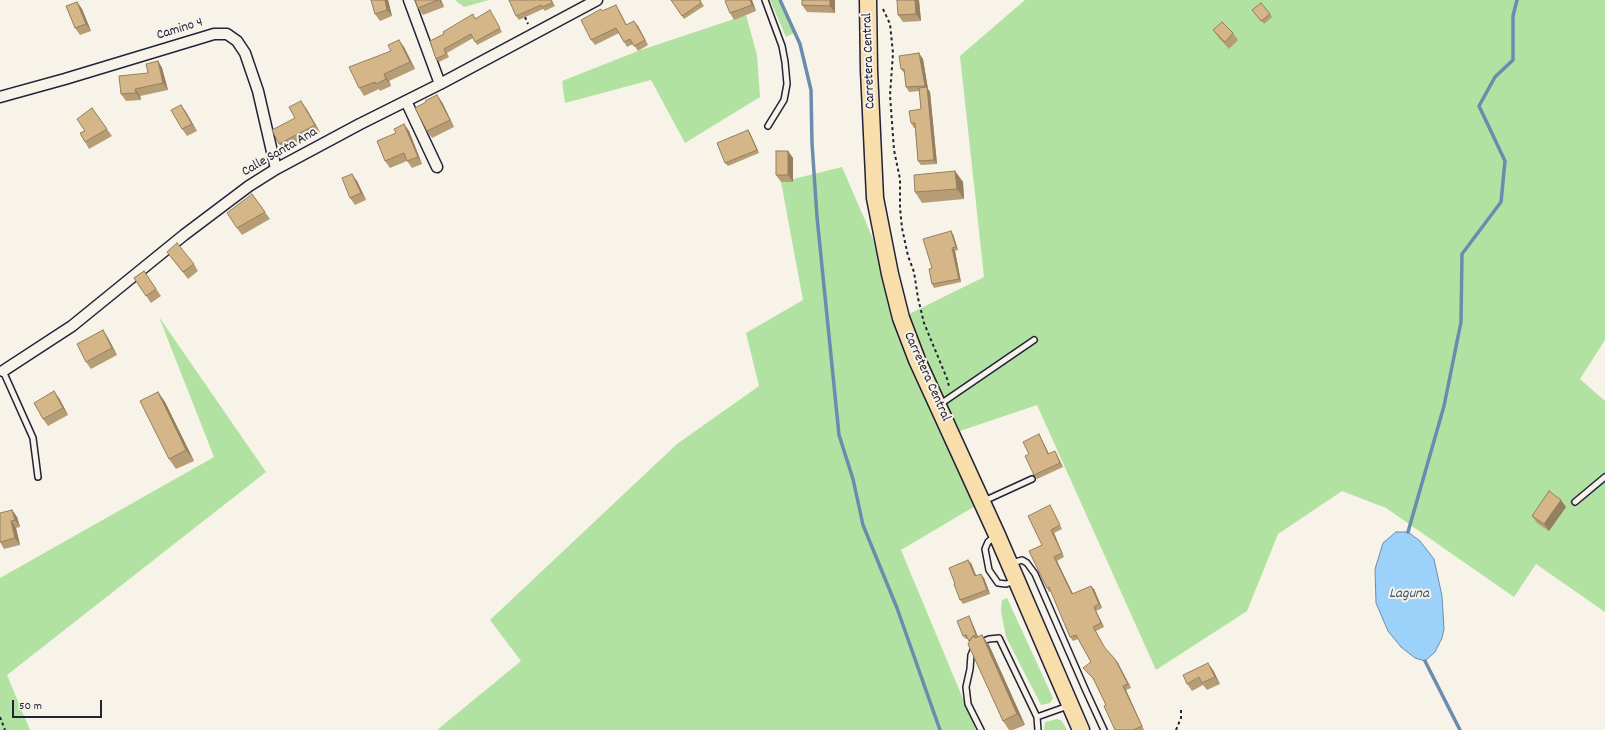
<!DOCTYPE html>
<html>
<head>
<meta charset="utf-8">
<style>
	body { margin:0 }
	#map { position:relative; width:1605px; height:730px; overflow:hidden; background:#f7f3e8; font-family:Dekko,sans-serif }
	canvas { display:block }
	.scale { position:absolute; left:12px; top:700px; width:90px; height:18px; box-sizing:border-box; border:2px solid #22223b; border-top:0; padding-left:5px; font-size:12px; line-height:14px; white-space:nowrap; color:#22223b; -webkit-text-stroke:3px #f7f3e8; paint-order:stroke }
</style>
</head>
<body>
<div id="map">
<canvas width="1605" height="730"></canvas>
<div class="scale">50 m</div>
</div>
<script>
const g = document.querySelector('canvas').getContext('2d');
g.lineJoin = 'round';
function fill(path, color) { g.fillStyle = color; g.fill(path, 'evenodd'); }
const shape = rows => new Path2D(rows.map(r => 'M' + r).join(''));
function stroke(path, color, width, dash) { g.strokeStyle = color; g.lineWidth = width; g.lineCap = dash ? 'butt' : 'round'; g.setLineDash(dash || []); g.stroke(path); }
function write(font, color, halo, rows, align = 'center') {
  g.font = font + ' Dekko,sans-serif'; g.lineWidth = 4; g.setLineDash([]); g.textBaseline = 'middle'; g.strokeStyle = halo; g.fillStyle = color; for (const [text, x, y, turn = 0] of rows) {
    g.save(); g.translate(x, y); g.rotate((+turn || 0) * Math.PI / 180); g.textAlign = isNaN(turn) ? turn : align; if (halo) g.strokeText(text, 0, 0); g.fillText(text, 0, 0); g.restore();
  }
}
const green = shape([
	[455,0,489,0,464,7],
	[770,0,778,0,794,33,786,37],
	[1025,0,1605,0,1605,340,1580,379,1605,401,1605,612,1536,564,1514,597,1386,508,1342,491,1278,534,1247,611,1156,670,1037,405,954,433,982,502,901,550,976,730,437,730,521,661,490,620,677,444,759,386,746,333,803,300,781,182,842,167,871,234,901,318,984,277,960,56],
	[746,15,757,55,760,97,685,143,651,80,565,103,562,81,638,51],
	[159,317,266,472,7,675,30,730,0,730,0,578,214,457],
	[1007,598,1053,698,1050,703,1041,705,1006,637,1001,611,1002,600],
	[1057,719,1062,721,1067,730,1044,730,1045,722]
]);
const water = shape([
	[1396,532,1408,532,1420,541,1434,559,1442,596,1444,629,1442,638,1435,652,1425,661,1415,658,1401,647,1388,631,1376,603,1375,569,1383,543,1396,532]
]);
const stream = shape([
	[780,0,800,44,811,90,812,143,817,217,839,435,853,479,863,525,897,608,940,730],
	[1408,532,1444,406,1461,322,1462,254,1501,202,1505,161,1479,106,1495,77,1513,60,1513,16,1517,0],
	[1425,661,1460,730]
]);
const path = shape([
	[883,9,890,24,893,53,890,95,894,150,900,179,900,208,902,228,908,256,914,272,918,298,924,323,948,381,949,387],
	[525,17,528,24],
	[0,717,5,730],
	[1176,730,1181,718,1181,710]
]);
const service = shape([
	[765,0,782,46,785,62,787,84,784,100,768,126],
	[3,371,33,438,38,477],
	[939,405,1034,340],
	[984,501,1032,479],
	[1575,502,1605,477],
	[995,536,988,542,985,549,989,570,998,583,1006,584,1015,581],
	[1012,563,1022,560,1027,563,1035,574,1086,691,1104,730],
	[981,642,989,639,999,638,1037,717,1038,730],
	[975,646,971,655,970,669,966,687,968,704,981,730],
	[1037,717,1068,706]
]);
const minor = shape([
	[409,0,440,84],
	[0,97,65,79,214,34,227,34,237,41,245,53,258,91,276,169],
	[406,101,437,167],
	[3,371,72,326,184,235,249,186,276,169,360,124,440,84,597,0]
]);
const trunk = shape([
	[868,0,869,70,875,198,890,274,901,318,917,360,997,535,1081,730]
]);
const wall = shape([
	[371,0,388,0,392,16,380,21,375,14],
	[415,0,441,0,444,7,423,15,418,8],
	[552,0,555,6,545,11,543,9,519,20,516,16],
	[671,0,700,0,704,6,684,19],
	[727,0,752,0,756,11,734,20,730,13],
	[802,0,835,0,835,13,807,12,802,5],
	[919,0,921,21,903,22,898,15],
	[77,2,82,9,91,31,80,35,75,28],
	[619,10,627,25,638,26,648,45,638,51,633,44,627,47,619,33,595,45,591,40,602,11],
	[1252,10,1270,14,1272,17,1264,24],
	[492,14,502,32,477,45,473,38,447,53,449,57,439,62,436,59,430,41,476,18],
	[1213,30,1233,33,1238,40,1229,49,1218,37],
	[404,47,415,69,389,81,391,86,380,91,379,89,364,96,359,88],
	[923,59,928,89,930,92,937,164,921,165,918,161,915,128,914,128,911,123,921,109,920,91,909,92,906,87,905,74,901,69],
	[158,61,162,68,168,90,140,96,141,100,126,101,121,94,148,73],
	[442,102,454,127,432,138,427,131],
	[181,105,186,112,197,131,187,136,182,129],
	[92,108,112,136,89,149,85,142,85,131],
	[306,108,320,132,284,151,279,144,295,118],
	[404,124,409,131,422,164,412,168,407,161,390,168,385,161,396,133],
	[748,130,750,133,759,153,728,166,725,163],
	[788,151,793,158,793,182,781,182,776,175],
	[955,171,963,182,964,199,922,203,915,192],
	[357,181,366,200,355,205,350,198],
	[252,194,270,219,242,235,237,228],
	[953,234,958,250,955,251,961,282,934,288,932,284],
	[167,252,194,264,198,271,188,279],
	[144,271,161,296,151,303,134,278],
	[103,330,108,338,117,355,91,369,86,362],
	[158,392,165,402,194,461,176,469,169,459],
	[59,398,68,415,48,426,43,419],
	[1039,434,1049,454,1057,455,1063,467,1037,479,1034,475,1029,454],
	[1566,507,1549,531,1537,523,1532,516],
	[1052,509,1062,529,1054,533,1064,557,1057,561,1073,594,1094,589,1102,608,1096,611,1104,627,1096,631,1106,650,1118,663,1131,688,1126,690,1144,730,1115,730,1106,705,1094,680,1083,668,1091,662,1078,639,1073,641,1070,637,1051,591,1049,592,1047,588,1042,545],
	[12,510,17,517,20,527,16,528,20,545,4,549,0,542],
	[971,563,976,576,984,578,990,594,963,604,960,600,955,584],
	[969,616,971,620,978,637,989,645,1025,725,1013,730,1009,730,1003,721,969,642,968,639,966,639,963,636],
	[1213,670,1220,684,1207,690,1203,685,1192,691,1187,684]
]);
const shadedWall = shape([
	[385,0,388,0,392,16,387,10],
	[439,0,441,0,444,7],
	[750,0,752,0,756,11,752,5],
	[830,0,835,0,835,13,830,6],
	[915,0,919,0,921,21,916,14],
	[77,2,82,9,91,31,86,24],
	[634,21,638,26,648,45,645,40],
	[399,40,404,47,415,69,410,62],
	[919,53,923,59,928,89,930,92,937,164,934,160,927,89,925,86],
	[158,61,162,68,168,90,163,83],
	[384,74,389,81,391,86,386,79],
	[135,89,140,96,141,100,136,93],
	[437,95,442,102,454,127,450,120],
	[301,101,306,108,320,132,315,125],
	[181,105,186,112,197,131,192,124],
	[404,124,409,131,422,164,418,157],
	[748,130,750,133,759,153,757,150],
	[788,151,793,158,793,182,788,175],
	[955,171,963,182,964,199,957,189],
	[352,174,357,181,366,200,361,193],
	[951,231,953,234,958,250,956,247],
	[952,248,955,251,961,282,959,279],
	[103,330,108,338,117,355,112,348],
	[54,391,59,398,68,415,63,408],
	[158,392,165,402,194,461,186,450],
	[1039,434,1051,458,1048,454],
	[1055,451,1063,467,1060,463],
	[1561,500,1566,507,1549,531,1544,524],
	[12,510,17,517,20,527,15,520],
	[11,521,16,528,20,545,15,538],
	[1051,530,1054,533,1064,557,1062,553],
	[1054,557,1057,561,1075,598,1072,594],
	[968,560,971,563,978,580,975,576],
	[981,574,984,578,990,594,987,590],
	[1091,586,1094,589,1102,608,1099,604],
	[1094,607,1104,627,1101,623],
	[969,616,971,620,979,639,976,635],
	[982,635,989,645,1025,725,1017,714],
	[1115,659,1118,663,1131,688,1128,684],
	[1208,663,1213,670,1220,684,1215,677],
	[1123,686,1126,690,1144,730,1142,726]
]);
const building = shape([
	[371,0,385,0,387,10,375,14,371,0],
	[415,0,438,0,418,8,415,0],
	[509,0,551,0,552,3,542,7,541,5,516,16,509,0],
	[671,0,700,0,701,3,682,16,671,0],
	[727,0,750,0,752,5,730,13,725,1,727,0],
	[802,0,830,0,830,6,802,5,802,0],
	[897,0,915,0,916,14,898,15,897,0],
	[77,2,86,24,75,28,66,6,77,2],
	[1261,3,1270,14,1261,21,1252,10,1261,3],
	[616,5,626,25,634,21,645,40,634,46,630,39,624,42,616,28,591,40,581,20,601,9,602,11,616,5],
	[490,10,500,28,475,42,471,34,444,49,446,54,436,59,430,41,444,34,443,32,473,14,475,19,490,10],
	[1222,22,1233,33,1225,42,1213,30,1222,22],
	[399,40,410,62,384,74,386,79,376,84,375,82,359,88,349,67,391,51,388,45,399,40],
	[919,53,925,86,906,87,904,69,901,69,899,56,919,53],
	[158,61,163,83,135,89,136,93,121,94,119,76,148,73,146,64,158,61],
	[927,87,934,160,918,161,915,123,911,123,909,111,921,109,919,88,927,87],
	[437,95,450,120,427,131,415,108,426,102,425,101,437,95],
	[301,101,315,125,279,144,272,130,295,118,289,107,301,101],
	[181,105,192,124,182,129,171,110,181,105],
	[92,108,107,129,85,142,80,133,85,131,77,119,92,108],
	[404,124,418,157,407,161,404,153,385,161,377,141,396,133,394,129,404,124],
	[748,130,757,150,725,163,717,143,748,130],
	[776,151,788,151,788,175,776,175,776,151],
	[955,171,957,189,915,192,914,175,955,171],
	[352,174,361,193,350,198,342,178,352,174],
	[252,194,265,212,237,228,227,213,252,194],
	[951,231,956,247,952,248,959,279,932,284,929,269,932,268,923,239,951,231],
	[177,243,194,264,183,272,167,252,177,243],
	[144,271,156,289,146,296,134,278,144,271],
	[103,330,112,348,86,362,77,344,103,330],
	[54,391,63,408,43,419,34,403,54,391],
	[158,392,186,450,169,459,140,401,158,392],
	[1039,434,1048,454,1055,451,1060,463,1034,475,1025,456,1029,454,1023,442,1039,434],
	[1549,491,1561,500,1544,524,1532,516,1549,491],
	[1050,505,1060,525,1051,530,1062,553,1054,557,1072,594,1091,586,1099,604,1094,607,1101,623,1093,627,1105,648,1115,659,1128,684,1123,686,1142,726,1133,730,1115,730,1104,706,1106,705,1093,678,1083,668,1091,662,1076,635,1070,637,1049,587,1047,588,1029,551,1042,545,1028,516,1050,505],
	[12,510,15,520,11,521,15,538,0,542,0,513,12,510],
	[968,560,975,576,981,574,987,590,960,600,954,584,955,584,949,568,968,560],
	[969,616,976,635,972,637,969,641,966,635,963,636,957,621,969,616],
	[982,635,1017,714,1003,721,968,644,972,637,974,636,975,638,982,635],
	[1208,663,1215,677,1202,683,1199,677,1187,684,1183,675,1208,663]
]);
const streetNames = [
	["Camino 4",180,30,-17],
	["Carretera Central",870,61,-92],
	["Calle Santa Ana",280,153,-30],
	["Carretera Central",926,377,66]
];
const waterNames = [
	["Laguna",1409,595]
];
fill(green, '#b2e2a1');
fill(water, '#9cd2fa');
stroke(water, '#6b8cae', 1);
stroke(stream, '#6b8cae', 3.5);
stroke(service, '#22223b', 8);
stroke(minor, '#22223b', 13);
stroke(trunk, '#22223b', 19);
stroke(path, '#22223b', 2, [3, 3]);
stroke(service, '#f7f3e8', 5);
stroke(minor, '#f7f3e8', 10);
stroke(trunk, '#f8deab', 16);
fill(wall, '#b79d75');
fill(shadedWall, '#957f5f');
fill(building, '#d5b688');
stroke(building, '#957f5f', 1);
write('14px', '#22223b', '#f7f3e8', streetNames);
write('italic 15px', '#475774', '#f7f3e8', waterNames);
</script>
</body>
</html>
